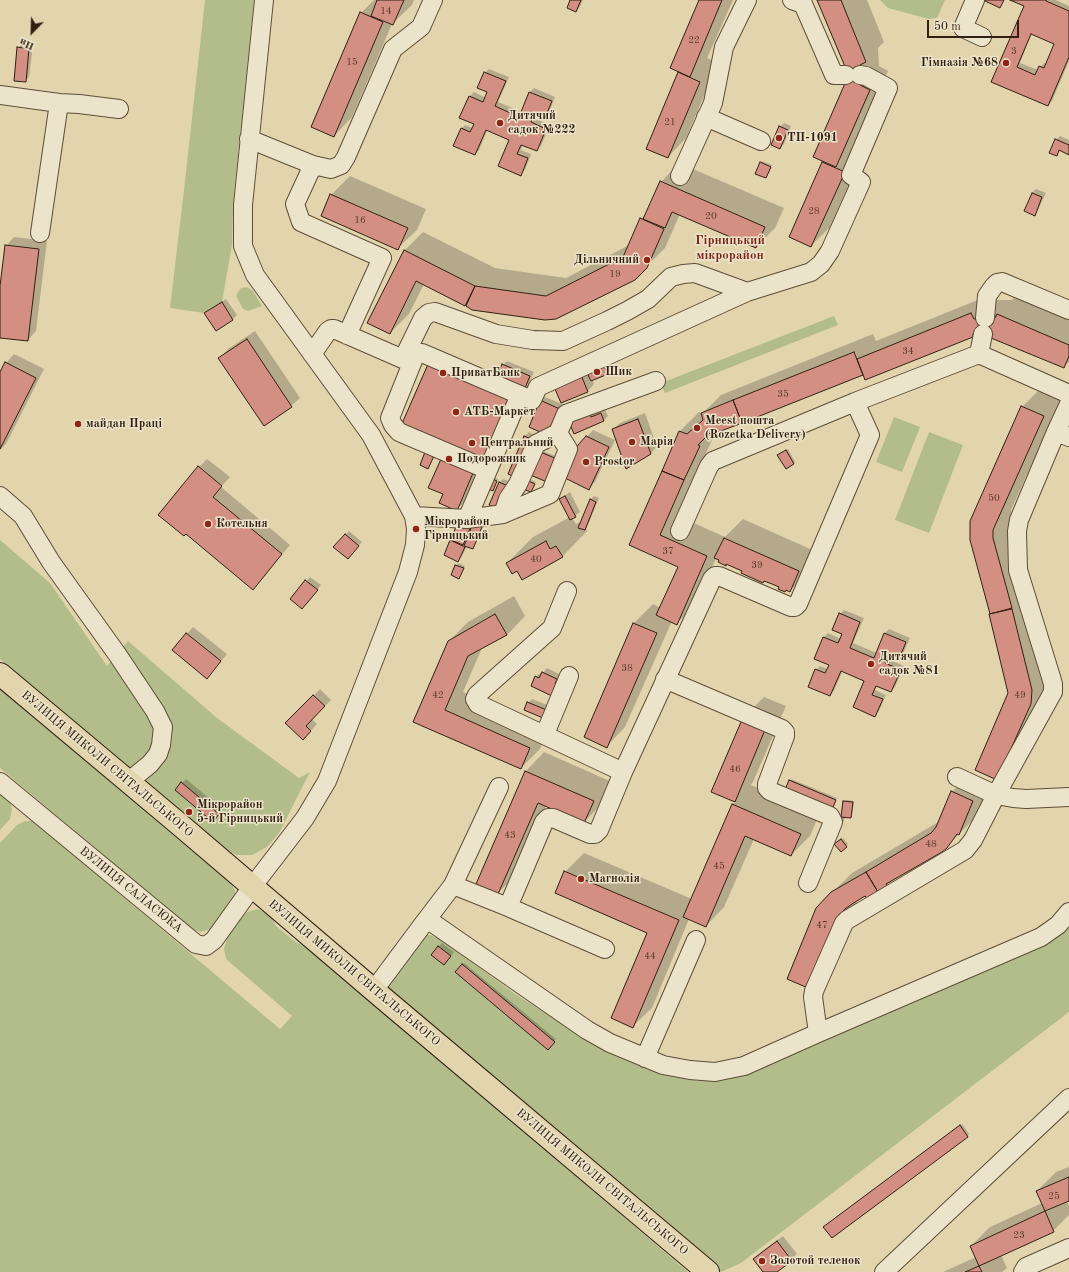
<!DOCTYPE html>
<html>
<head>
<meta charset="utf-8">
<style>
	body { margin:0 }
	#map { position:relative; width:1069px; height:1272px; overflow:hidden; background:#e2d5ae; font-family:"Old Standard TT",serif }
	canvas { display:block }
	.north { position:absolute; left:12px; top:12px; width:40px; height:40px; -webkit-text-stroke:3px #ece4ca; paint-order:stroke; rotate:203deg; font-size:11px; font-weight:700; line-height:16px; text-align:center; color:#312011 }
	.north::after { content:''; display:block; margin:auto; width:14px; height:18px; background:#312011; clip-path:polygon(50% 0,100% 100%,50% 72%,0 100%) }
	.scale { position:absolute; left:927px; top:20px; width:92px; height:18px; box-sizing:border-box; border:2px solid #312011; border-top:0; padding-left:5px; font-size:12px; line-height:14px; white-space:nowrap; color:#312011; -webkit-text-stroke:3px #ece4ca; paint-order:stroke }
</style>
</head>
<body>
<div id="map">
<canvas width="1069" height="1272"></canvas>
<div class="north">Пн</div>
<div class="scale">50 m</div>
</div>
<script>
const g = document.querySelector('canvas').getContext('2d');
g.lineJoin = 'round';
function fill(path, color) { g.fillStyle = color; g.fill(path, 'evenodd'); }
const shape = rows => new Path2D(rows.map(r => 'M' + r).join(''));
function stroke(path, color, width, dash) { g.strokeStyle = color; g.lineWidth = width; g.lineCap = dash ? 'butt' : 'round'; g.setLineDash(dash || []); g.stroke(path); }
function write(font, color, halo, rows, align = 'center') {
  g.font = font + ' "Old Standard TT",serif'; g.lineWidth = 3; g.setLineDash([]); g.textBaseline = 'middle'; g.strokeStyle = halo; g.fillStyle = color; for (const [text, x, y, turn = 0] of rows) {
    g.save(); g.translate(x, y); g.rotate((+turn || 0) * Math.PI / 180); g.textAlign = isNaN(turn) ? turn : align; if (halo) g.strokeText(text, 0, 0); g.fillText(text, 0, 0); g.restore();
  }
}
const green = shape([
	[205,0,254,0,233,203,232,245,222,302,204,313,170,308,184,190],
	[880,0,945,0,937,18,929,19,888,8],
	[247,287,253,291,262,306,248,311,243,309,236,296,238,292,241,288],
	[834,316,838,325,665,393,661,383],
	[894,417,920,427,902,472,876,462],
	[929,432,963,445,929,533,895,520],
	[0,540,50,583,107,666,128,641,217,718,299,778,310,772,279,833,267,847,252,855,236,855,214,842,0,659],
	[0,688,229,881,235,890,235,898,212,929,200,932,192,929,0,768],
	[0,794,10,802,12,809,10,819,0,830],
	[25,821,32,821,40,827,280,1029,292,1016,226,959,224,949,228,935,240,919,247,912,258,909,265,913,272,919,276,926,294,941,312,950,688,1272,0,1272,0,843,17,825],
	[1069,922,1069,1012,741,1263,721,1272,473,1061,389,988,388,985,426,935,430,935,438,938,518,996,582,1036,716,1079]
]);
const shadow = shape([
	[374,0,414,0,412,5,392,24,352,117,334,136,361,13],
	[571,0,583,0,580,7,576,11],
	[700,0,733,0,707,58,718,63,686,138,668,157,678,73,680,71],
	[818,0,867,0,884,42,878,48,879,66,888,71,854,147,863,153,830,227,811,246,790,237,825,161,847,82,847,68],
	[1012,0,1056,0,1069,6,1069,61,1052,101,1048,105,992,81,1025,5],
	[1032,33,1055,43,1047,64,1044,63,1038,70,1020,63],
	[22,44,33,45,29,77,25,81,18,48],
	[489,69,509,77,498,102,522,112,530,92,534,88,555,97,549,113,545,117,536,113,534,118,550,125,541,146,536,150,523,144,521,150,531,154,525,170,520,174,511,139,488,129,479,150,475,154,461,129,465,125,473,128,475,124,461,117,470,96,474,92,486,98,489,92,485,73],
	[784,123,791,126,784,144,780,148,780,127],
	[1060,136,1069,140,1069,153,1060,151,1056,155,1056,140],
	[762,161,772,165,766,177,760,163],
	[679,163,784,208,775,228,756,247,680,214,665,248,634,279,556,318,472,309,424,284,409,314,390,333,404,251,423,232,495,268,566,278,629,245,641,219,647,212,661,182],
	[350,176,426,209,417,230,398,248,331,195],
	[1036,189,1046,193,1038,210,1034,214,1032,193],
	[14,237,47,241,36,331,28,340,0,337,0,295,6,246],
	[990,295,993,300,1012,300,1016,295,1069,318,1069,362,1063,367,994,334,976,333,973,336,864,374,716,431,678,516,725,537,743,519,817,552,809,572,790,591,716,558,696,604,677,623,672,621,625,727,607,746,585,737,634,623,653,604,661,608,679,566,630,545,680,431,699,412,702,414,721,395,873,334,876,341],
	[226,299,237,315,233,319,216,330,210,310],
	[255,331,300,398,291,406,220,358,228,349],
	[14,354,44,369,6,444,0,450,0,374,6,363],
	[507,361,534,372,527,388,523,392,503,365],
	[607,361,611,369,607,373,592,379,594,384,588,391,561,402,553,382],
	[1041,388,1062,397,1011,510,1012,519,1050,684,997,779,1009,693,991,614,971,540,1022,407],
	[545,397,567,406,530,427,541,401],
	[591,406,595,414,605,410,608,416,604,420,574,432],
	[645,413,657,447,651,453,627,468,613,429,620,423],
	[593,430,615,440,595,482,589,488,587,437],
	[529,432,537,436,509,474,525,436],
	[788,449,795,462,794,464,780,453],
	[541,450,558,457,549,480],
	[207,459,230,477,221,487,290,545,253,589,199,467],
	[479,467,463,503,456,510,440,502],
	[489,475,498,479,493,490],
	[526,478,536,482,531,491],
	[503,479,511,482,502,504,499,483],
	[523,489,526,492,517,501],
	[570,492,580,512,572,518,576,524,582,521,590,500,594,496,599,498,588,525,586,528,587,531,562,557,518,570,507,563,533,537,570,517,560,499],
	[463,518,483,525,474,546,472,548,467,546,462,556,458,561,451,541],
	[349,531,362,542,351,554,345,535],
	[458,563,465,566,459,578,452,575],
	[310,577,321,585,306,604,291,599],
	[514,596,525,616,507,635,482,648,463,692,549,729,540,749,521,768,414,722,449,641,468,622],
	[844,610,864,618,853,643,877,653,885,633,889,629,910,638,903,654,899,658,891,654,889,659,904,666,895,687,891,691,877,685,875,690,886,695,879,711,875,715,865,680,843,670,834,691,830,695,816,670,820,666,828,669,830,665,815,658,824,637,828,633,841,639,843,633,840,614],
	[193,627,227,654,213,671,173,650],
	[547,668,561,675,558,692,536,677,540,673,542,674],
	[320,689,331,700,312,719,317,724,303,739,287,723],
	[764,697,786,706,753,782,751,785,819,815,810,836,791,855,754,839,724,907,706,926,689,919,652,1008,633,1026,649,932,565,872,584,853,692,899,733,804,736,802,713,792,745,716],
	[532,699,550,706,543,717,528,703],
	[544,752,612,782,603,803,584,822,546,806,517,874,498,893,526,771],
	[971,773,992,782,978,815,946,847,893,879,886,885,866,895,857,901,827,968,817,908,852,873,940,821,952,792],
	[186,779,223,810,217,817,182,783],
	[791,779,837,798,833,809,790,781],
	[846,800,854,801,852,815,851,817,846,816,840,829,839,818,842,817,844,801],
	[843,838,848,844,841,851,836,844],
	[442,943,454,952,448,960,438,947],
	[464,963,556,1039,548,1049,456,972],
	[962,1124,969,1134,968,1136,832,1237,826,1225],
	[1069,1167,1069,1200,1067,1201,1069,1206,1069,1215,1053,1231,1001,1255,1007,1268,1002,1272,943,1272,976,1257,971,1246,990,1227,1042,1203,1037,1191,1056,1172],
	[783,1236,797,1254,775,1272,765,1272,755,1259,761,1252]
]);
const building = shape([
	[377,0,404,0,393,25,371,16,377,0],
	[570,0,581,0,576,12,567,8,570,0],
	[699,0,722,0,690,77,670,68,699,0],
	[817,0,841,0,866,62,860,65,860,85,870,90,836,167,813,157,846,81,846,69,817,0],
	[983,0,1004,0,1000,8,983,0],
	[1010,0,1046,0,1046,1,1069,11,1069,57,1048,106,991,82,1024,6,1010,0],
	[1031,34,1054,44,1044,68,1039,66,1035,75,1017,67,1031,34],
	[360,12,383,22,334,137,311,127,360,12],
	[17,47,29,49,26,82,14,81,17,47],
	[484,72,506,81,495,106,519,117,529,92,552,101,545,118,534,114,531,122,546,129,537,151,521,145,517,154,528,158,521,176,498,166,509,140,486,130,475,155,453,146,461,128,470,132,474,124,459,118,469,96,483,102,487,92,477,88,484,72],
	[678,72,700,82,668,158,646,149,678,72],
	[779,126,788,130,780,149,771,145,779,126],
	[1055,139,1069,145,1069,155,1059,150,1057,156,1049,153,1055,139],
	[760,162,771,167,766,178,755,174,760,162],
	[822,162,845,172,811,247,789,237,822,162],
	[660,181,765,227,756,248,672,212,665,228,643,219,660,181],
	[1032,193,1042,197,1035,216,1024,211,1032,193],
	[330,194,408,228,398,250,321,216,330,194],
	[640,218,664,229,647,268,635,280,556,319,545,320,472,310,466,306,475,286,546,296,623,257,640,218],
	[5,245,39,249,28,341,0,338,0,286,5,245],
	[404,250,475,286,465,306,416,281,390,334,367,323,404,250],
	[222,302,233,320,216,331,204,313,222,302],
	[971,313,974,319,995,318,997,314,1069,345,1069,356,1064,368,991,338,993,334,973,334,973,337,865,380,857,359,971,313],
	[247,339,292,407,264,426,218,358,247,339],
	[854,352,863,375,742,423,733,400,854,352],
	[5,362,36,378,0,449,0,372,5,362],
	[429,362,510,397,503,411,508,413,481,463,400,428,429,362],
	[502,364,530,376,523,393,495,381,502,364],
	[603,364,608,374,591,381,586,371,603,364],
	[579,370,588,392,561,403,552,382,579,370],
	[540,400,564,411,557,425,540,432,529,427,540,400],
	[733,400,742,423,713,434,712,431,698,445,700,446,684,480,662,471,679,431,687,434,703,420,701,413,733,400],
	[1021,406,1044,416,993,530,993,538,1012,608,990,614,970,540,970,521,1021,406],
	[587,409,591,417,601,413,604,421,574,434,567,417,587,409],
	[638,419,651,454,626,469,612,429,638,419],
	[524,436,534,440,517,478,508,474,524,436],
	[586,436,609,447,589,490,563,477,578,445,586,436],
	[786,450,794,464,786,469,777,455,786,450],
	[538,451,557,459,547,482,528,474,538,451],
	[425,452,434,456,428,469,420,465,425,452],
	[441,459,473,473,457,511,439,503,443,494,428,488,441,459],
	[198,466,222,486,213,497,282,554,253,590,186,534,184,536,158,515,198,466],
	[662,471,684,480,660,535,707,556,677,625,656,615,678,567,629,545,662,471],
	[486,476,497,481,493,491,482,486,486,476],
	[524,479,535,484,531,492,520,488,524,479],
	[499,482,508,486,498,509,489,505,499,482],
	[565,496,576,517,570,520,559,499,565,496],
	[590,499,596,502,585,530,578,528,590,499],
	[458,521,471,526,463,545,451,540,458,521],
	[473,523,482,527,477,539,468,536,473,523],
	[345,534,359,546,348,559,333,547,345,534],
	[468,536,477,539,473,549,464,546,468,536],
	[724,538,799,571,790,592,786,590,785,592,778,589,779,587,772,584,764,581,763,583,741,573,742,571,726,564,726,566,718,562,719,560,714,558,724,538],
	[450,540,465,547,458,562,444,555,450,540],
	[546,541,550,549,556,546,563,557,522,580,517,571,512,574,506,563,546,541],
	[455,565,464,568,459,579,451,575,455,565],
	[305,580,318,590,302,609,290,599,305,580],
	[1012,609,1032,690,1031,704,997,780,975,770,1008,693,989,614,1012,609],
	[839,613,860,622,850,648,874,658,884,633,906,642,899,659,889,655,885,663,901,670,891,692,876,686,872,695,883,699,875,717,853,707,864,681,841,671,830,696,808,687,815,669,825,673,829,665,814,659,823,637,838,643,842,634,832,630,839,613],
	[495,614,507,635,468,656,445,710,530,748,521,769,413,722,448,641,495,614],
	[633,623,657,633,607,748,584,737,633,623],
	[186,633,221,661,207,679,172,650,186,633],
	[542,672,557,679,555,684,559,686,554,697,531,686,535,676,539,678,542,672],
	[313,695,325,706,306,726,311,731,303,740,285,723,313,695],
	[527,702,547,710,543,718,524,710,527,702],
	[744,715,767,725,735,802,711,792,744,715],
	[525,771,594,801,584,823,538,803,498,894,476,884,525,771],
	[789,780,836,800,831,812,784,792,789,780],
	[181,782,219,814,213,822,175,790,181,782],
	[951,791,973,801,959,835,957,834,947,848,942,852,886,884,887,886,878,892,866,872,931,833,936,827,951,791],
	[843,801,853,802,851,818,841,817,843,801],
	[732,804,801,834,791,856,745,836,706,927,683,917,732,804],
	[841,839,847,847,841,852,834,844,841,839],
	[564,871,679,920,633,1028,611,1018,647,933,555,893,564,871],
	[866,872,878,892,867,898,865,896,852,904,845,909,840,916,808,988,787,979,816,908,831,892,866,872],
	[438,946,451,956,444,965,431,955,438,946],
	[462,964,555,1042,548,1050,455,972,462,964],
	[960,1125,968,1137,832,1238,823,1227,960,1125],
	[1069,1177,1069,1201,1045,1211,1036,1191,1069,1177],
	[1045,1211,1054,1232,979,1266,970,1246,1045,1211],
	[777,1241,792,1261,777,1272,763,1272,753,1259,777,1241],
	[979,1266,982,1272,965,1272,979,1266]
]);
const minor = shape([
	[792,0,803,4,834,75,846,75],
	[975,0,963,28,982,37],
	[0,95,59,103,79,104,119,109],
	[706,117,761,141],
	[249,139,313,165,331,169,341,165,346,157,393,49,421,27,433,0],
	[313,165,295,204,301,222,382,258,347,335],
	[680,176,713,103,724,47,747,0],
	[40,233,59,103],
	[985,318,987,296,994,286,997,283,1002,282,1069,310],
	[312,354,328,331,331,329,334,329,412,363,415,356,418,353,422,353,520,395,488,470,399,432,393,425,390,418,412,363],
	[979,354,983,334],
	[403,359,423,318,429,313,435,312,496,334,533,340,563,341,607,321,627,311,648,299,671,277,683,274,695,273,747,292],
	[520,395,532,400,538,387,747,292,811,272,821,264,830,251,861,182,851,175,888,88,866,76,860,75],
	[1069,404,1056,432,1069,437],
	[0,496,23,516,51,562,117,654,155,711,163,727,161,745,158,754,150,764,128,782],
	[503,514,508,499,518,484,536,444,558,433,566,414,656,381],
	[414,516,467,519,488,470],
	[467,519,503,514,550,494,568,449,558,433],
	[680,531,709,466,713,461,855,402,979,354,1069,394],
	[567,591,552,628,477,695,475,699,478,704,623,772],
	[665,679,782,729,785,732,785,736,767,784,767,788,770,791,830,816,833,822,808,883],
	[545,734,569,676],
	[957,777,996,795,1013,798,1026,799,1069,797],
	[0,782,196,944,206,946,214,940,252,887,305,818,327,781,408,572,415,545,416,529,414,516,371,435,255,275,243,246,243,205,264,0],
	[453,885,499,787],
	[508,907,605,949],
	[427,919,453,885,508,907,544,822,548,818,553,818,590,834,595,834,599,830,623,772,712,579,715,576,719,576,791,607,795,607,798,604,870,435,855,402],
	[374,990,427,919,587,1030,610,1043,663,1065,690,1070,715,1072,744,1066,818,1033,1041,937,1058,925,1069,912],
	[818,1033,813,997,814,991,844,923,847,920,965,850,973,840,996,795,1053,692,1053,684,1051,677,1018,570,1017,531,1019,520,1056,432],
	[645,1058,696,940],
	[884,1272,1069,1098],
	[1023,1272,1026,1267,1069,1248]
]);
const major = shape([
	[0,674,179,824,383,998,708,1272]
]);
const markers = [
	[1006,63,4,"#8f2418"],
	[500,123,4,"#8f2418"],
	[779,138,4,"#8f2418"],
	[647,260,4,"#8f2418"],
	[597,372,4,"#8f2418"],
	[443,373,4,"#8f2418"],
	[456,412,4,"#8f2418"],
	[78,424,4,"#8f2418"],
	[697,428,4,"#8f2418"],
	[632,442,4,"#8f2418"],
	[472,443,4,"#8f2418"],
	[449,459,4,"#8f2418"],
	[586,462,4,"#8f2418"],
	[208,524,4,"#8f2418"],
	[416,529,4,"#8f2418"],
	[871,664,4,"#8f2418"],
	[189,812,4,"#8f2418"],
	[581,879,4,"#8f2418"],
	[762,1261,4,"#8f2418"]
];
const numberNames = [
	["14",386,11],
	["22",694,40],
	["3",1014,51],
	["15",352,62],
	["21",670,122],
	["28",814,211],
	["20",711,216],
	["16",360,220],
	["19",615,274],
	["34",908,351],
	["35",783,394],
	["50",994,498],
	["37",668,551],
	["40",536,559],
	["39",757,565],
	["38",627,668],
	["42",438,695],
	["49",1020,695],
	["46",735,769],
	["43",510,835],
	["48",931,844],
	["45",719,866],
	["47",822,925],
	["44",650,956],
	["25",1054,1196],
	["23",1019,1235]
];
const poiNames = [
	["Гімназія №68",998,63,"right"],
	["Дитячий",508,116],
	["садок №222",508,130],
	["ТП-1091",787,138],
	["Дільничний",639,260,"right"],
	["Шик",605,372],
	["ПриватБанк",451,373],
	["АТБ-Маркет",464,412],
	["Meest пошта",705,421],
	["(Rozetka Delivery)",705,435],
	["майдан Праці",86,424],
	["Марія",640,442],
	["Центральний",480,443],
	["Подорожник",457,459],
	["Prostor",594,462],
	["Мiкрорайон",424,522],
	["Гiрницький",424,536],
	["Котельня",216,524],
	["Дитячий",879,657],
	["садок №81",879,671],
	["Мікрорайон",197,805],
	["5-й Гірницький",197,819],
	["Магнолія",589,879],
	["Золотой теленок",770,1261]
];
const streetNames = [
	["ВУЛИЦЯ МИКОЛИ СВІТАЛЬСЬКОГО",107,764,40],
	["ВУЛИЦЯ САЛАСЮКА",131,890,39],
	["ВУЛИЦЯ МИКОЛИ СВІТАЛЬСЬКОГО",354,973,40],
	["ВУЛИЦЯ МИКОЛИ СВІТАЛЬСЬКОГО",602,1182,40]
];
const neighbourhoodNames = [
	["Гірницький",730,241],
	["мікрорайон",730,256]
];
fill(green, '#b3bd8b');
fill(shadow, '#0003');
fill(building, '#d38f82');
stroke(building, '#312011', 1);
stroke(minor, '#5d4d38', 20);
stroke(major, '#312011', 24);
stroke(minor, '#ece4ca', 18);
stroke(major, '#e2d5ae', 22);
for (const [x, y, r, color] of markers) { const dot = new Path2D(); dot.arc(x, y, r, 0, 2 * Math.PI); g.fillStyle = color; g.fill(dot); stroke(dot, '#ece4ca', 1.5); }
write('10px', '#5a3c2d', null, numberNames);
write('bold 12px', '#312011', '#ece4ca', poiNames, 'left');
write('12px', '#312011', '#ece4ca', streetNames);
write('bold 13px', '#7a1f14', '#ece4ca', neighbourhoodNames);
</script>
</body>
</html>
